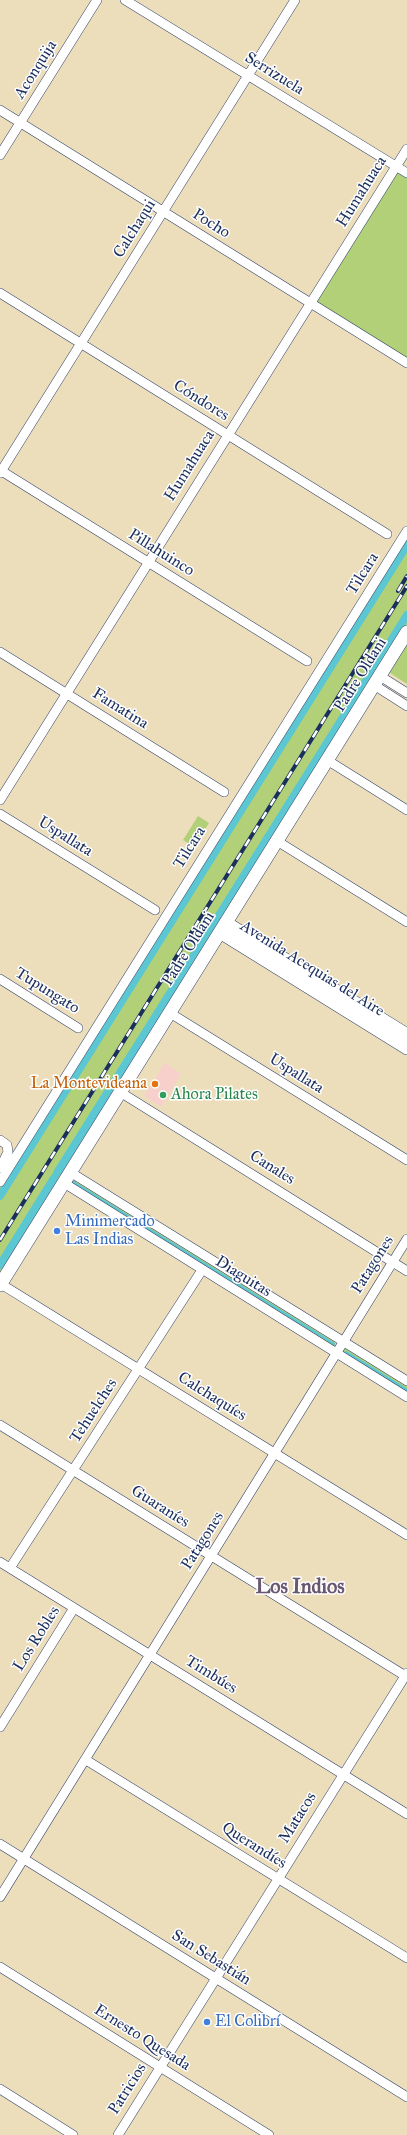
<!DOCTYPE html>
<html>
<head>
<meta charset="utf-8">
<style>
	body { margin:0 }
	canvas { display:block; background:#ecdebb }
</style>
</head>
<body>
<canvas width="407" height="2135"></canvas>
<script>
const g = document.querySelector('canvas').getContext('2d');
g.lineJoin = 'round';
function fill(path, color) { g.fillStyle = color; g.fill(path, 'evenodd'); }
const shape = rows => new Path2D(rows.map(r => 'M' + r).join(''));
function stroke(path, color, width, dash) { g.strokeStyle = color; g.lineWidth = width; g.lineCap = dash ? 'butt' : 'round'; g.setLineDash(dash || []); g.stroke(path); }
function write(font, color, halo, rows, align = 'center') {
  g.font = font + ' "IM FELL Great Primer",serif'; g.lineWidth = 3; g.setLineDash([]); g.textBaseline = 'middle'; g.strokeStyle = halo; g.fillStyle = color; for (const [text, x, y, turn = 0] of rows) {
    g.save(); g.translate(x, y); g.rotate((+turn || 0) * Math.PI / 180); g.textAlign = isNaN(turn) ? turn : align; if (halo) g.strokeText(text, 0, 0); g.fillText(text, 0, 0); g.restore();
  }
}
const built = shape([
	[165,1063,181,1074,161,1107,144,1096]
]);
const green = shape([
	[396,167,407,173,407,363,309,303],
	[407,531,407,632,0,1285,0,1182],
	[407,640,407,684,387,671],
	[198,816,209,823,194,847,183,840],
	[73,1179,335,1342,335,1347,333,1348,72,1185,70,1180],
	[344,1349,348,1349,407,1386,407,1395,342,1354]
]);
const stream = shape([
	[73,1182,334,1344],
	[346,1352,407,1390]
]);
const canal = shape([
	[216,920,407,615],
	[57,1173,213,925],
	[0,1196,407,545],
	[0,1265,54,1178]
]);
const street = shape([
	[125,0,407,173],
	[0,110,407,363],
	[0,155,97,0],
	[0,293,387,534],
	[0,470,307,661],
	[0,473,295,0],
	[0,652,224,792],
	[380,676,407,693],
	[374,685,407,706],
	[327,760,407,810],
	[0,800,407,149],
	[0,814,155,910],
	[277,841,407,922],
	[0,979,78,1028],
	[170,1013,407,1160],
	[120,1092,407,1271],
	[0,1140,7,1145,8,1152,0,1168],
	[70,1172,407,1381],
	[0,1182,407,531],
	[64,1183,407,1397],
	[1,1284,407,1535],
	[0,1425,407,1677],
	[0,1562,407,1814],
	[10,1568,202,1270],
	[0,1727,74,1608],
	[86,1760,407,1958],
	[0,1844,407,2097],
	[0,1897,407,1239],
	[0,1967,269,2135],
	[0,2089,73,2135],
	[118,2135,407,1673]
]);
const secondary = shape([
	[226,923,407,1035],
	[220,932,407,1048],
	[0,1285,407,632]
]);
const rail = shape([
	[398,591,407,576],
	[0,1240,407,586]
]);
const markers = [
	[155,1084,4,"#e8710a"],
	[163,1095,4,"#2e9e5b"],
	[57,1231,4,"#3f7fe0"],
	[207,2022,4,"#3f7fe0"]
];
const streetNames = [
	["Aconquija",36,70,-58],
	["Serrizuela",274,74,32],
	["Humahuaca",362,192,-58],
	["Pocho",211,224,32],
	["Calchaqui",135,229,-58],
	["Cóndores",201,401,32],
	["Humahuaca",190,466,-58],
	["Pillahuinco",161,553,32],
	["Tilcara",363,574,-58],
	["Padre Oldani",361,675,-58],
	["Famatina",120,709,32],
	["Uspallata",65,837,32],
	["Tilcara",190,848,-58],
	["Padre Oldani",189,949,-58],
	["Avenida Acequias del Aire",312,969,32],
	["Tupungato",47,991,32],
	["Uspallata",296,1074,32],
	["Canales",272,1168,32],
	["Patagones",373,1265,-58],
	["Diaguitas",243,1277,32],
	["Calchaquíes",212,1397,32],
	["Tehuelches",94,1411,-57],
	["Guaraníes",160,1507,32],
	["Patagones",203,1541,-58],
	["Los Robles",37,1639,-58],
	["Timbúes",211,1675,32],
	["Matacos",298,1818,-58],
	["Querandíes",254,1846,32],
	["San Sebastián",211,1958,32],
	["Ernesto Quesada",142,2038,32],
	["Patricios",128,2089,-58]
];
const foodNames = [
	["La Montevideana",147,1084]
];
const leisureNames = [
	["Ahora Pilates",171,1095]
];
const shopNames = [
	["Minimercado",65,1222],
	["Las Indias",65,1240],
	["El Colibrí",215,2022]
];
const districtNames = [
	["Los Indios",300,1588]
];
fill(built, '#f7d0cb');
fill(green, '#b1d078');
stroke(stream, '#5bc7d2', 2.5);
stroke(canal, '#5bc7d2', 8);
stroke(street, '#3a496c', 10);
stroke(secondary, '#3a496c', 14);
stroke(street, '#fff', 9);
stroke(secondary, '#fff', 13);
stroke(rail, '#1b2f5e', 4);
stroke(rail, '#fff', 2.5, [8]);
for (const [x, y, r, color] of markers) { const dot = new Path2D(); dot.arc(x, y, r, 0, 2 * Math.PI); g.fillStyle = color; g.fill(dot); stroke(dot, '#fff', 1.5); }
write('16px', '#1b2f5e', '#fff', streetNames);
write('16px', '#c56008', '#fff', foodNames, 'right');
write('16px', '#27864d', '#fff', leisureNames, 'left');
write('16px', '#366cbe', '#fff', shopNames, 'left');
write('bold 20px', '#675770', '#fff', districtNames);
</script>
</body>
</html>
